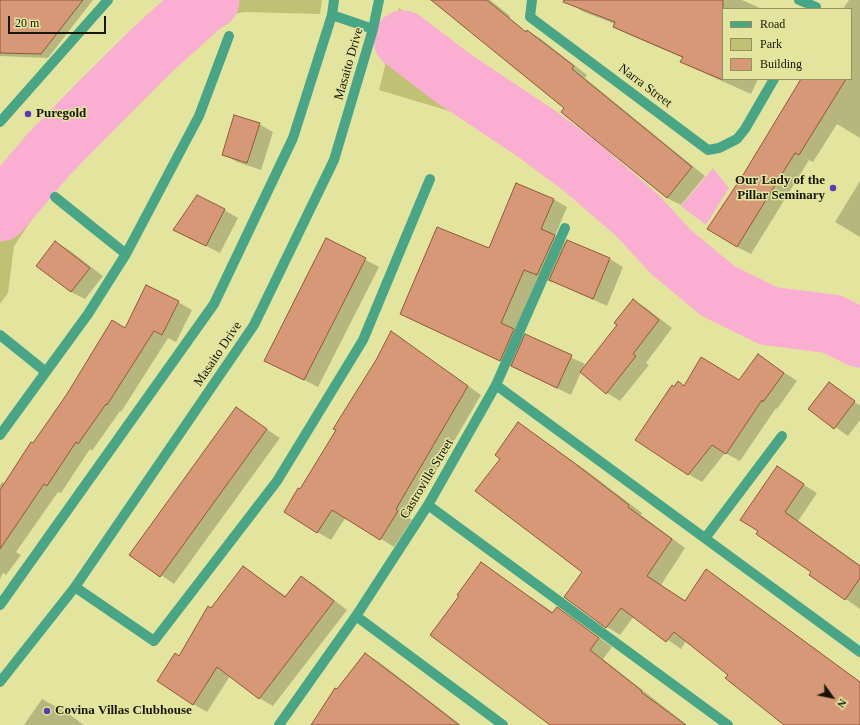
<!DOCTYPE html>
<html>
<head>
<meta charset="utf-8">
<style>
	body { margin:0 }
	#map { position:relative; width:860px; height:725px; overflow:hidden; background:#e3e59f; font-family:"Times New Roman",serif }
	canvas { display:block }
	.legend { position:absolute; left:722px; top:8px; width:130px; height:72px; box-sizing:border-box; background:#e3e59f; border:1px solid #91935f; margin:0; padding:5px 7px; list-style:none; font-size:12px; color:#171700 }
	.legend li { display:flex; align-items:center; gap:8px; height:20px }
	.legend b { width:20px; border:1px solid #91935f }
	.north { position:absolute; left:812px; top:677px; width:40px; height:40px; -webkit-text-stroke:3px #e3e59f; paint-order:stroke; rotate:123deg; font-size:11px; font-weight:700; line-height:16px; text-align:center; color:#171700 }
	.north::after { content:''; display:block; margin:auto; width:14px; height:18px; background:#171700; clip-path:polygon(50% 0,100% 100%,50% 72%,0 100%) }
	.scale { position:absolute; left:8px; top:16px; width:98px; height:18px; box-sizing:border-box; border:2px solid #171700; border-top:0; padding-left:5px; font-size:12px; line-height:14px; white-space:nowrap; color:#171700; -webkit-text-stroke:3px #e3e59f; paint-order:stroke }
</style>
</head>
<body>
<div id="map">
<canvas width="860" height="725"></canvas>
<ul class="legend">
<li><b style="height:5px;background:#48a687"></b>Road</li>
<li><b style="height:11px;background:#c1c175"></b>Park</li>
<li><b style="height:11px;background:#d79877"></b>Building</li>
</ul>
<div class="north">N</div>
<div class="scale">20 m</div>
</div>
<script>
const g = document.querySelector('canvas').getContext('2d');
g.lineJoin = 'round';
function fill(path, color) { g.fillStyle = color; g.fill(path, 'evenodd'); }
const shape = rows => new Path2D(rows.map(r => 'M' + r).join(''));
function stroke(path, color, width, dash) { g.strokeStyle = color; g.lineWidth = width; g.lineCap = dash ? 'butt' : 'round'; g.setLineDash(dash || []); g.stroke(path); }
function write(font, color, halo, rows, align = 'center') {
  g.font = font + ' "Times New Roman",serif'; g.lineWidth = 3; g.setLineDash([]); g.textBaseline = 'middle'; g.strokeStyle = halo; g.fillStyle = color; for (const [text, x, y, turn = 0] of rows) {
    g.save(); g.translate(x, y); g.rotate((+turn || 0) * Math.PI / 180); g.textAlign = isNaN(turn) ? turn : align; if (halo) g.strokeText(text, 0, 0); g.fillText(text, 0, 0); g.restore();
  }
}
const green = shape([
	[178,0,322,0,320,14,245,12,215,17,86,152,44,202,14,246,8,293,0,304,0,171,112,57],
	[399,8,750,286,860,321,860,359,853,347,792,338,712,321,643,246,595,197,531,148,489,123,379,90]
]);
const water = shape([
	[713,168,729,188,706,225,681,206]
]);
const shadow = shape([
	[0,0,93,0,48,58,0,56],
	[449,0,490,0,510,16,503,56,490,48,442,8],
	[572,0,742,0,762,9,723,9,723,79,758,79,751,94,695,69,682,62,683,58,627,34,614,26,615,24,584,12,571,4],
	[849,0,860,0,860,138,837,124,813,162,809,160,751,254,737,247,744,176,801,79,851,79,851,9,843,9],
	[528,31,541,39,587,75,585,78,705,176,681,205,667,198,563,112,566,108,526,32],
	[259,124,273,132,261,170,237,162,223,154],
	[860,181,860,237,835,222],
	[553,199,567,207,555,236,567,243,567,241,610,259,623,267,607,306,552,281,551,282,538,277,515,331,585,364,582,370,618,325,633,300,646,308,672,328,646,363,649,365,620,401,607,393,581,372,571,395,401,314,489,250],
	[224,210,238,218,220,253,175,230],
	[326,239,379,267,318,387,265,360],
	[55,242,69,250,103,276,85,299,71,292],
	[178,302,192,310,176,342,168,338,121,412,120,411,92,451,90,449,61,493,58,492,16,552,21,555,6,575,3,573,0,579,0,485,2,482,5,484,33,444,126,329],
	[391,332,481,395,409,518,412,520,394,547,346,517,331,540,317,532,300,491,377,360],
	[758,355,797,381,777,409,776,408,740,461,725,453,702,482,688,474,674,388,679,382,685,386,740,381],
	[829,383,841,390,841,392,859,405,860,403,860,420,848,436,810,409],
	[236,409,280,438,174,584,131,554],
	[518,423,587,471,642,513,641,515,685,548,661,585,686,601,707,571,720,579,860,682,860,725,785,725,754,701,755,699,729,674,686,641,681,649,634,616,620,635,607,627,584,572,501,459],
	[777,468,817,493,798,521,860,565,860,609,810,574,812,571,757,534],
	[481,564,554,613,557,609,571,617,612,647,603,659,687,725,551,725,461,596],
	[243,567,287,597,302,577,315,585,347,610,273,706,259,698,230,676,207,712,193,704,180,657,211,609],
	[366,654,379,662,461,725,318,725,337,691],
	[42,699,66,712,84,725,24,725]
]);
const river = shape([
	[403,40,453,78,537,134,580,166,638,216,671,252,718,291,769,316,832,324,860,338],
	[0,212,49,154,96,106,151,51,202,5,210,0]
]);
const building = shape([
	[0,0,83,0,41,54,0,53,0,0],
	[431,0,487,0,526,32,527,30,574,66,572,69,692,167,667,198,561,112,564,108,431,0],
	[564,0,723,0,723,80,680,62,683,57,613,27,615,22,563,2,564,0],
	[801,79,846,79,799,155,795,153,737,247,707,229,743,175,801,79],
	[234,115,260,123,247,163,222,155,234,115],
	[516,183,554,199,541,229,555,235,537,275,524,270,501,323,514,329,500,361,400,314,437,227,489,248,516,183],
	[197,195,225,209,206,246,173,230,197,195],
	[326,238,366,258,304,380,264,361,326,238],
	[567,240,610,258,593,299,549,280,567,240],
	[55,241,90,268,71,292,36,266,55,241],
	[146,285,179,301,162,335,154,331,107,405,106,404,78,444,76,442,47,486,44,484,0,549,0,490,31,442,33,443,67,394,112,320,125,328,146,285],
	[633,299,659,320,633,354,636,356,606,394,580,372,617,325,614,323,633,299],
	[391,331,468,386,396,509,398,511,380,540,332,510,317,533,284,512,298,488,300,489,336,430,333,429,376,360,391,331],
	[525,334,572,355,557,388,511,366,525,334],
	[758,354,784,373,763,402,762,400,726,454,712,445,688,475,635,440,672,385,674,387,678,381,684,386,701,357,739,380,758,354],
	[829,382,855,401,834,429,808,409,829,382],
	[236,407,267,429,160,577,129,555,236,407],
	[518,422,573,462,629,505,628,507,672,539,647,576,685,601,706,569,860,682,860,725,784,725,725,678,728,675,674,632,666,642,621,608,606,628,564,597,582,572,475,491,500,459,495,455,518,422],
	[777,466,804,484,785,512,860,566,860,578,845,600,809,575,811,572,756,534,758,531,740,520,777,466],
	[481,562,552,613,557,607,599,638,590,650,642,691,641,692,686,725,550,725,430,635,459,596,457,595,481,562],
	[243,566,285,597,301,576,334,601,259,699,217,667,193,705,157,681,175,653,179,656,208,606,211,608,243,566],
	[365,653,419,694,459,725,311,725,335,688,337,689,365,653]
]);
const service = shape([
	[0,122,108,0]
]);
const minor = shape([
	[532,0,530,17,708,150,719,148,737,139,745,129,774,79],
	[799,0,816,7],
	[55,197,126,254],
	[0,335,46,372],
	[496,385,860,652],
	[0,435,88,314,126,254,199,116,229,36],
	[428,505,728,725],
	[706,537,782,436],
	[75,587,154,641,277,481,363,340,430,179],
	[356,616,503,725],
	[279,725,356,616,428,505,496,385,565,228]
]);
const tertiary = shape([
	[332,15,373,29],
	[0,605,214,304,293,138,332,15,334,0],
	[0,682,75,587,254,325,334,160,373,29,379,0]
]);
const markers = [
	[28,114,4,"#593ab2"],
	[833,188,4,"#593ab2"],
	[47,711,4,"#593ab2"]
];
const streetNames = [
	["Masaito Drive",349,64,-74],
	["Narra Street",645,86,37],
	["Masaito Drive",218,354,-56],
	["Castroville Street",427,479,-59]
];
const poiNames = [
	["Puregold",36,114],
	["Our Lady of the",825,181,"right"],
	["Pillar Seminary",825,196,"right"],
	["Covina Villas Clubhouse",55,711]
];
fill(green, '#c1c175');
fill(water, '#f9aed2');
fill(shadow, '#0003');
stroke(river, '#f9aed2', 59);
fill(building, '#d79877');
stroke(building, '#915838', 1);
stroke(service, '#48a687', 10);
stroke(minor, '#48a687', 10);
stroke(tertiary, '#48a687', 10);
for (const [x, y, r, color] of markers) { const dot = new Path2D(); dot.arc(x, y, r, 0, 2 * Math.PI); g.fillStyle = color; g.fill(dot); stroke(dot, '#e3e59f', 1.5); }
write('13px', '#171700', '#e3e59f', streetNames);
write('bold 13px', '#171700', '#e3e59f', poiNames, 'left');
</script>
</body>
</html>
